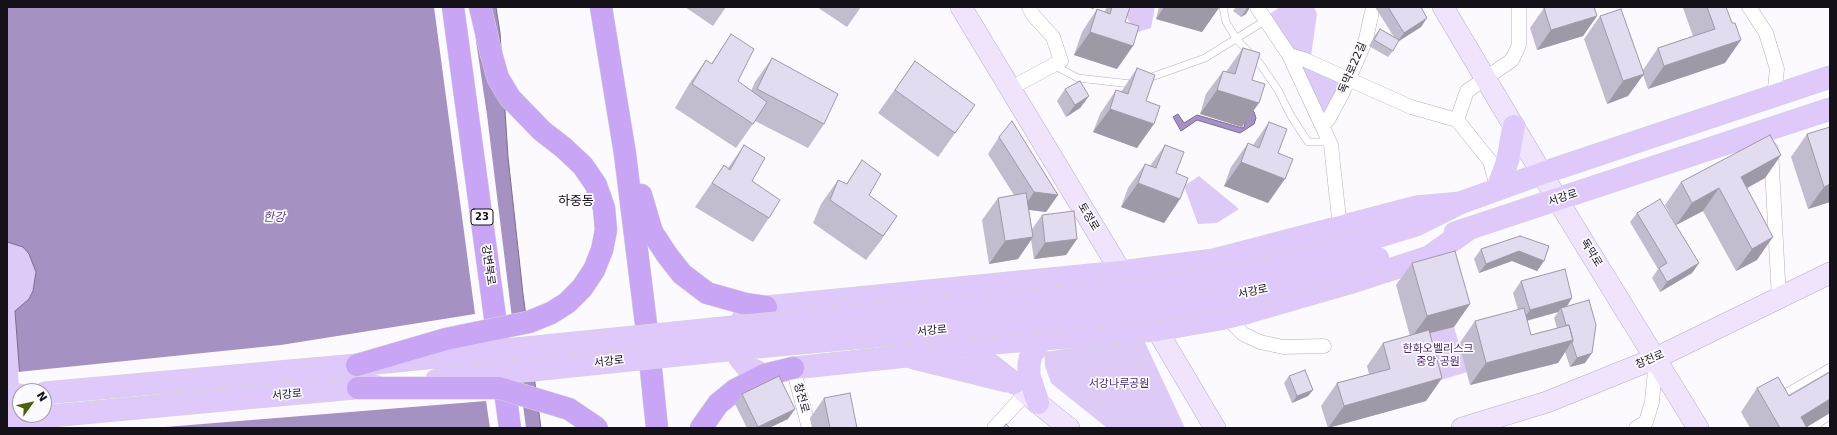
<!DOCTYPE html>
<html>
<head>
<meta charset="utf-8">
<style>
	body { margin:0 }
	#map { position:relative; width:1837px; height:435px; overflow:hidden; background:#fcfafe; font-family:"DejaVu Sans",sans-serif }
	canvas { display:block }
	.frame { position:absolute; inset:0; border:8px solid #141118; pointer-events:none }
	.north { position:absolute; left:12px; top:383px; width:40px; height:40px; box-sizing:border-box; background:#fcfafe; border:1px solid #9f9da2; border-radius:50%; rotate:57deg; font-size:11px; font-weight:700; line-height:16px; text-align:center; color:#141118 }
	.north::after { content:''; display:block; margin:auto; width:14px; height:18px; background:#4a600b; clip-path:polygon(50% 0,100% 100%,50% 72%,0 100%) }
</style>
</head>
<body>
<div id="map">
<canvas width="1837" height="435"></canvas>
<div class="frame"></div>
<div class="north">N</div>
</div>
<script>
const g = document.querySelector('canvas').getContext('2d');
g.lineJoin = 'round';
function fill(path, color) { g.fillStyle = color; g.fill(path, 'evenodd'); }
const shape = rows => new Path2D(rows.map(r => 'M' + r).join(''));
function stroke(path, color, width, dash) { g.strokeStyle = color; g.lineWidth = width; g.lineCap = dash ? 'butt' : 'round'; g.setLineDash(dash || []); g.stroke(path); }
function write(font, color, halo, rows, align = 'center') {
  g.font = font + ' "DejaVu Sans","Noto Sans KR",sans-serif'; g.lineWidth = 3.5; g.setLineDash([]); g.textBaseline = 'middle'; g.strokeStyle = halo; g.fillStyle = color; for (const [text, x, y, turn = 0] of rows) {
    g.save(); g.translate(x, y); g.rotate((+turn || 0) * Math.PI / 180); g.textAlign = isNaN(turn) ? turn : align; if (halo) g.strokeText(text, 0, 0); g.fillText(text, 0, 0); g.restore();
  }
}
const green = shape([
	[1125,7,1155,7,1151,28,1138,32,1128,20],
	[1280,7,1314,7,1317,14,1311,56,1292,52,1268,15],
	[1295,59,1344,81,1323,120],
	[1199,176,1239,209,1217,223,1198,224,1184,186],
	[7,242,23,247,29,255,36,272,33,291,29,299,15,311,21,391,20,415,7,428],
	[1454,327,1467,372,1422,386,1411,338],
	[1143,338,1185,428,1107,428,1051,383,1045,366,1044,352]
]);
const water = shape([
	[7,7,496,7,500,33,508,157,523,294,541,428,24,428,44,415,44,391,21,391,15,311,29,299,33,291,36,272,29,254,23,247,7,242,7,7],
	[1249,108,1254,112,1256,118,1254,124,1240,133,1197,120,1181,131,1173,117,1178,114,1184,123,1197,115,1242,128,1244,127,1249,108]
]);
const pier = shape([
	[434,7,471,7,487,115,512,318,529,325,537,381,520,382,526,428,490,428,486,401,153,428,22,428,44,415,44,391,19,391,18,372,281,345,475,314]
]);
const lane = shape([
	[1223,7,1226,22,1237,40,1258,61,1278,90,1291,116,1308,142,1330,142],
	[1053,65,1078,78,1131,84,1136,82],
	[1146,79,1205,58,1266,20],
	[1778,397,1830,367],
	[1825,428,1830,425]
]);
const street = shape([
	[1257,7,1289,55,1331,145,1340,228],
	[1749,7,1766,33,1777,69,1774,97],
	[1289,55,1303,59,1411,107,1457,120],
	[1009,89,1061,61,1053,37,1033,15,1029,7],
	[1322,124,1328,120,1342,94,1355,65,1366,39,1373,7],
	[1771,149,1779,299],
	[1497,187,1490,161,1457,120,1467,91,1512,60,1519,45,1519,7],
	[1231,317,1235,326,1243,334,1260,342,1283,347,1324,346],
	[793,368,809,428],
	[994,428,1026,393],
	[1636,428,1646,422,1652,402,1656,359]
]);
const secondary = shape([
	[961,7,1129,285],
	[1443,7,1557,199,1698,428],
	[1148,315,1215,428],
	[1024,392,1069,428],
	[1462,428,1547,402,1656,358,1830,273]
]);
const primary = shape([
	[1497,189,1508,159,1514,126],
	[1455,233,1830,109],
	[1373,238,1416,225,1460,203,1543,173,1830,77],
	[960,341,1014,383],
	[914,358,1007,381],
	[793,368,907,356,967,345,1157,330,1231,317,1349,283,1429,257,1470,228],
	[764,375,747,367,739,357,737,329,746,314,766,307,1121,272,1214,260,1417,207,1460,203],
	[7,396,20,395],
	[1038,403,1029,376,1029,364,1031,355,1042,339]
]);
const highway = shape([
	[453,7,510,428],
	[480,7,491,53],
	[601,7,625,154,648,340,657,428],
	[641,195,652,232,667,255,682,274,707,293,746,304,766,307],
	[701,428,718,404,735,390,764,375,793,368]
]);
const primaryBridge = shape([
	[436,380,746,348,1148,311,1212,301,1275,287,1321,275,1378,258],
	[44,393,357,365,743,326,1123,292,1170,286,1270,267,1318,254,1373,238],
	[7,420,376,386]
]);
const highwayBridge = shape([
	[357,365,446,339,529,322,551,313,567,303,582,288,594,270,602,250,606,230,604,208,596,185,583,166,564,148,542,131,510,98,498,78,491,53],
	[358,388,499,388,569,409,597,428]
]);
const wall = shape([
	[685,7,726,7,713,26],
	[817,7,861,7,847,27],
	[1107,7,1130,7,1125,22,1117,69,1074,55,1082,32,1097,9,1104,12],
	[1159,7,1219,7,1202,32,1156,19],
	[1236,7,1250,7,1246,14,1241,17,1233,11],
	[1375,7,1421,7,1421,27,1398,42,1393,51,1388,57,1369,46,1375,35,1380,29,1394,37],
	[1684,7,1726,7,1725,63,1648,89,1643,75,1628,96,1607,104,1584,39,1600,16,1643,70,1658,48,1693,36,1683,8],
	[1544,8,1597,16,1583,36,1537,50,1530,28],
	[731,34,738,81,751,91,755,82,772,58,824,124,808,148,755,121,736,148,675,108,689,84,706,60,711,64],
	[1243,48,1252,80,1242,127,1200,114,1206,94,1223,71,1226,72],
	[915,61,958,129,938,157,878,113],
	[1137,68,1146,101,1137,148,1093,132,1100,114,1116,90,1121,92],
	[1065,89,1089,96,1080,108,1066,117,1057,101],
	[1269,122,1278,153,1268,203,1224,186,1231,167,1248,143,1253,145],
	[1830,127,1830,202,1808,209,1791,157,1807,134],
	[999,137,1058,195,1046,212,1029,210,1032,229,1042,215,1077,239,1066,255,1034,259,1031,240,1018,259,989,264,982,220,998,198,1014,195,988,154],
	[744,145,752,181,769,218,753,242,695,207,724,165,728,168],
	[1165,145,1176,173,1180,199,1164,223,1121,207,1128,188,1145,164,1150,166],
	[1781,155,1765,178,1747,188,1757,260,1736,271,1703,211,1676,225,1665,205,1681,182],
	[862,160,869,195,897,216,866,260,813,223,821,204,838,180,846,184],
	[1637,213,1699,263,1692,273,1660,292,1652,278,1658,269,1630,222],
	[1481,249,1544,261,1537,271,1512,261,1479,273,1474,259],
	[1412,263,1454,327,1430,333,1442,378,1426,401,1328,428,1321,406,1337,383,1369,374,1367,366,1383,343,1410,336,1396,285],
	[1521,281,1567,307,1585,363,1570,367,1565,352,1558,363,1470,385,1459,344,1475,321,1518,310,1513,293],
	[1558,312,1554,318,1557,328,1531,335,1527,321],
	[1830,372,1830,413,1807,427,1807,428,1750,428,1741,412,1757,388,1789,396],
	[1289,376,1313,390,1308,396,1292,403,1284,383],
	[742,394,788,419,769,428,747,428,735,404],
	[824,398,857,428,812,428,810,418]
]);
const shadedWall = shape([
	[1088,7,1095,7,1093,9],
	[1164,7,1216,7,1219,8,1202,32,1156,19],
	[1248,7,1250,7,1246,14,1241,17],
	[1597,16,1583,36,1537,50,1551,30],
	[1427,18,1421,27,1397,42,1404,33],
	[1090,32,1133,46,1117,69,1074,55],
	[1741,40,1725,63,1648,89,1664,66],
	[1644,74,1628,96,1607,104,1623,81],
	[1217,90,1259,103,1242,127,1200,114],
	[1089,96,1080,108,1066,117,1075,105],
	[1110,109,1154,124,1137,148,1093,132],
	[1781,155,1765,178,1725,200,1741,177],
	[1241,162,1285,179,1268,203,1224,186],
	[1138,183,1180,199,1164,223,1121,207],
	[1830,184,1830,202,1808,209,1824,187],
	[1719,188,1703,211,1676,225,1692,203],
	[1034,192,1058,195,1046,212,1023,209],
	[897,216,881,240,866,260,883,236],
	[1033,237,1018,259,989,264,1005,241],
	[1773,237,1757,260,1736,271,1752,249],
	[1077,239,1066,255,1034,259,1045,243],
	[1519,251,1544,261,1537,271,1512,261,1479,273,1486,264],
	[1699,263,1692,273,1660,292,1667,282],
	[1572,298,1564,311,1561,308,1558,312,1521,322,1530,310],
	[1470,304,1454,327,1411,338,1427,316],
	[1573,340,1558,363,1470,385,1486,363],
	[1592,353,1585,363,1570,367,1577,358],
	[1442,378,1426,401,1328,428,1344,406],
	[1313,390,1308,396,1292,403,1297,396],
	[1830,399,1830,413,1805,428,1801,417],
	[795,409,788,419,769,428,757,428]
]);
const building = shape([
	[1112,7,1130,7,1125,22,1139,26,1133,46,1090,32,1097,9,1110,14,1112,7],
	[1388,7,1421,7,1427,18,1404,33,1388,7],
	[1548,7,1594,7,1597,16,1551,30,1544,8,1548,7],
	[1707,7,1726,7,1732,23,1735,23,1741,40,1664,66,1658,48,1715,29,1707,7],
	[1621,9,1644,74,1623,81,1600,16,1621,9],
	[1380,29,1399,40,1393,51,1374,40,1380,29],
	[731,34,754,49,738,81,767,102,753,124,692,84,706,60,712,64,731,34],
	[1243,48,1260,53,1252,80,1265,84,1259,103,1217,90,1223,71,1235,74,1243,48],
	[772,58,838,94,824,124,757,89,772,58],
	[915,61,975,105,955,133,895,90,915,61],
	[1137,68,1155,75,1146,101,1160,106,1154,124,1110,109,1116,90,1128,94,1137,68],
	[1080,81,1089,96,1075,105,1065,89,1080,81],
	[1012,121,1058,195,1034,192,999,137,1012,121],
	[1269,122,1287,129,1278,153,1293,159,1285,179,1241,162,1248,143,1259,148,1269,122],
	[1830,127,1830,184,1824,187,1807,134,1830,127],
	[1770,135,1781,155,1741,177,1773,237,1752,249,1719,188,1692,203,1681,182,1770,135],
	[744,145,765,158,752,181,780,200,769,218,712,183,724,165,730,170,744,145],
	[1165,145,1184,152,1176,173,1188,178,1180,199,1138,183,1145,164,1156,168,1165,145],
	[862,160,881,174,869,195,897,216,883,236,830,200,838,180,847,184,862,160],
	[1026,193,1033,237,1005,241,998,198,1026,193],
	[1660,199,1699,263,1667,282,1659,268,1667,263,1637,213,1660,199],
	[1074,211,1077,239,1045,243,1042,215,1074,211],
	[1520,236,1549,246,1544,261,1519,251,1486,264,1481,249,1520,236],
	[1455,251,1470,304,1427,316,1412,263,1455,251],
	[1565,269,1572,298,1530,310,1521,281,1565,269],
	[1589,300,1596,325,1592,353,1577,358,1572,343,1573,340,1569,325,1566,325,1561,308,1589,300],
	[1524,308,1531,335,1569,325,1573,340,1486,363,1475,321,1524,308],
	[1429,330,1442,378,1344,406,1337,383,1390,369,1383,343,1429,330],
	[1305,370,1313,390,1297,396,1289,376,1305,370],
	[1830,372,1830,399,1801,417,1807,428,1780,428,1757,388,1778,377,1789,396,1830,372],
	[779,376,795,409,758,427,742,394,779,376],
	[850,393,857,428,830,428,824,398,850,393],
	[1006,424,1010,428,1003,428,1006,424]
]);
const shields = [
	[482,217,22]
];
const shieldNames = [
	["23",482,217]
];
const streetNames = [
	["독막로22길",1353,68,-67],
	["서강로",1563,198,-18],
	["토정로",1088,217,59],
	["독막로",1591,253,58],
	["강변북로",488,265,82],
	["서강로",1253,292,-12],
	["서강로",932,331,-5],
	["창전로",1650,360,-23],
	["서강로",609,362,-6],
	["서강로",287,395,-5],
	["창전로",801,398,75]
];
const parkNames = [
	["한화오벨리스크",1438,349],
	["중앙 공원",1438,362],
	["서강나루공원",1119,384]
];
const waterNames = [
	["한강",274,218]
];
const quarterNames = [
	["하중동",576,202]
];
fill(green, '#ddcaf7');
fill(water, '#a691c3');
stroke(water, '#7a6b90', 1);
fill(pier, '#fcfafe');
stroke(lane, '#b7afc3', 8);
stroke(street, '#b7afc3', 15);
stroke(secondary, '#b7afc3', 22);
stroke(primary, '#d5d4d5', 23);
stroke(highway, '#d5d4d5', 23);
stroke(lane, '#fff', 7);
stroke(street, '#fff', 14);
stroke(secondary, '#efe4fc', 21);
stroke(primary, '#dfc9fa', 22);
stroke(highway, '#c9a5f6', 22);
stroke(primaryBridge, '#d5d4d5', 23, []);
stroke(highwayBridge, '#d5d4d5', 23, []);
stroke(primaryBridge, '#dfc9fa', 22);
stroke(highwayBridge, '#c9a5f6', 22);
fill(wall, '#c3bcce');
fill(shadedWall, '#9f99a7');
fill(building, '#e3dbef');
stroke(building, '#9f99a7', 1);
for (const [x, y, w] of shields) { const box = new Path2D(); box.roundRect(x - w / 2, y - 8, w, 16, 3); g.fillStyle = '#fcfafe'; g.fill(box); stroke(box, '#141118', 1); }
write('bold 10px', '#141118', null, shieldNames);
write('11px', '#141118', '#fcfafe', streetNames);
write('11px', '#492b69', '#fcfafe', parkNames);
write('italic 12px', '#5f4080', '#fcfafe', waterNames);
write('13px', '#141118', '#fcfafe', quarterNames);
</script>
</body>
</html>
